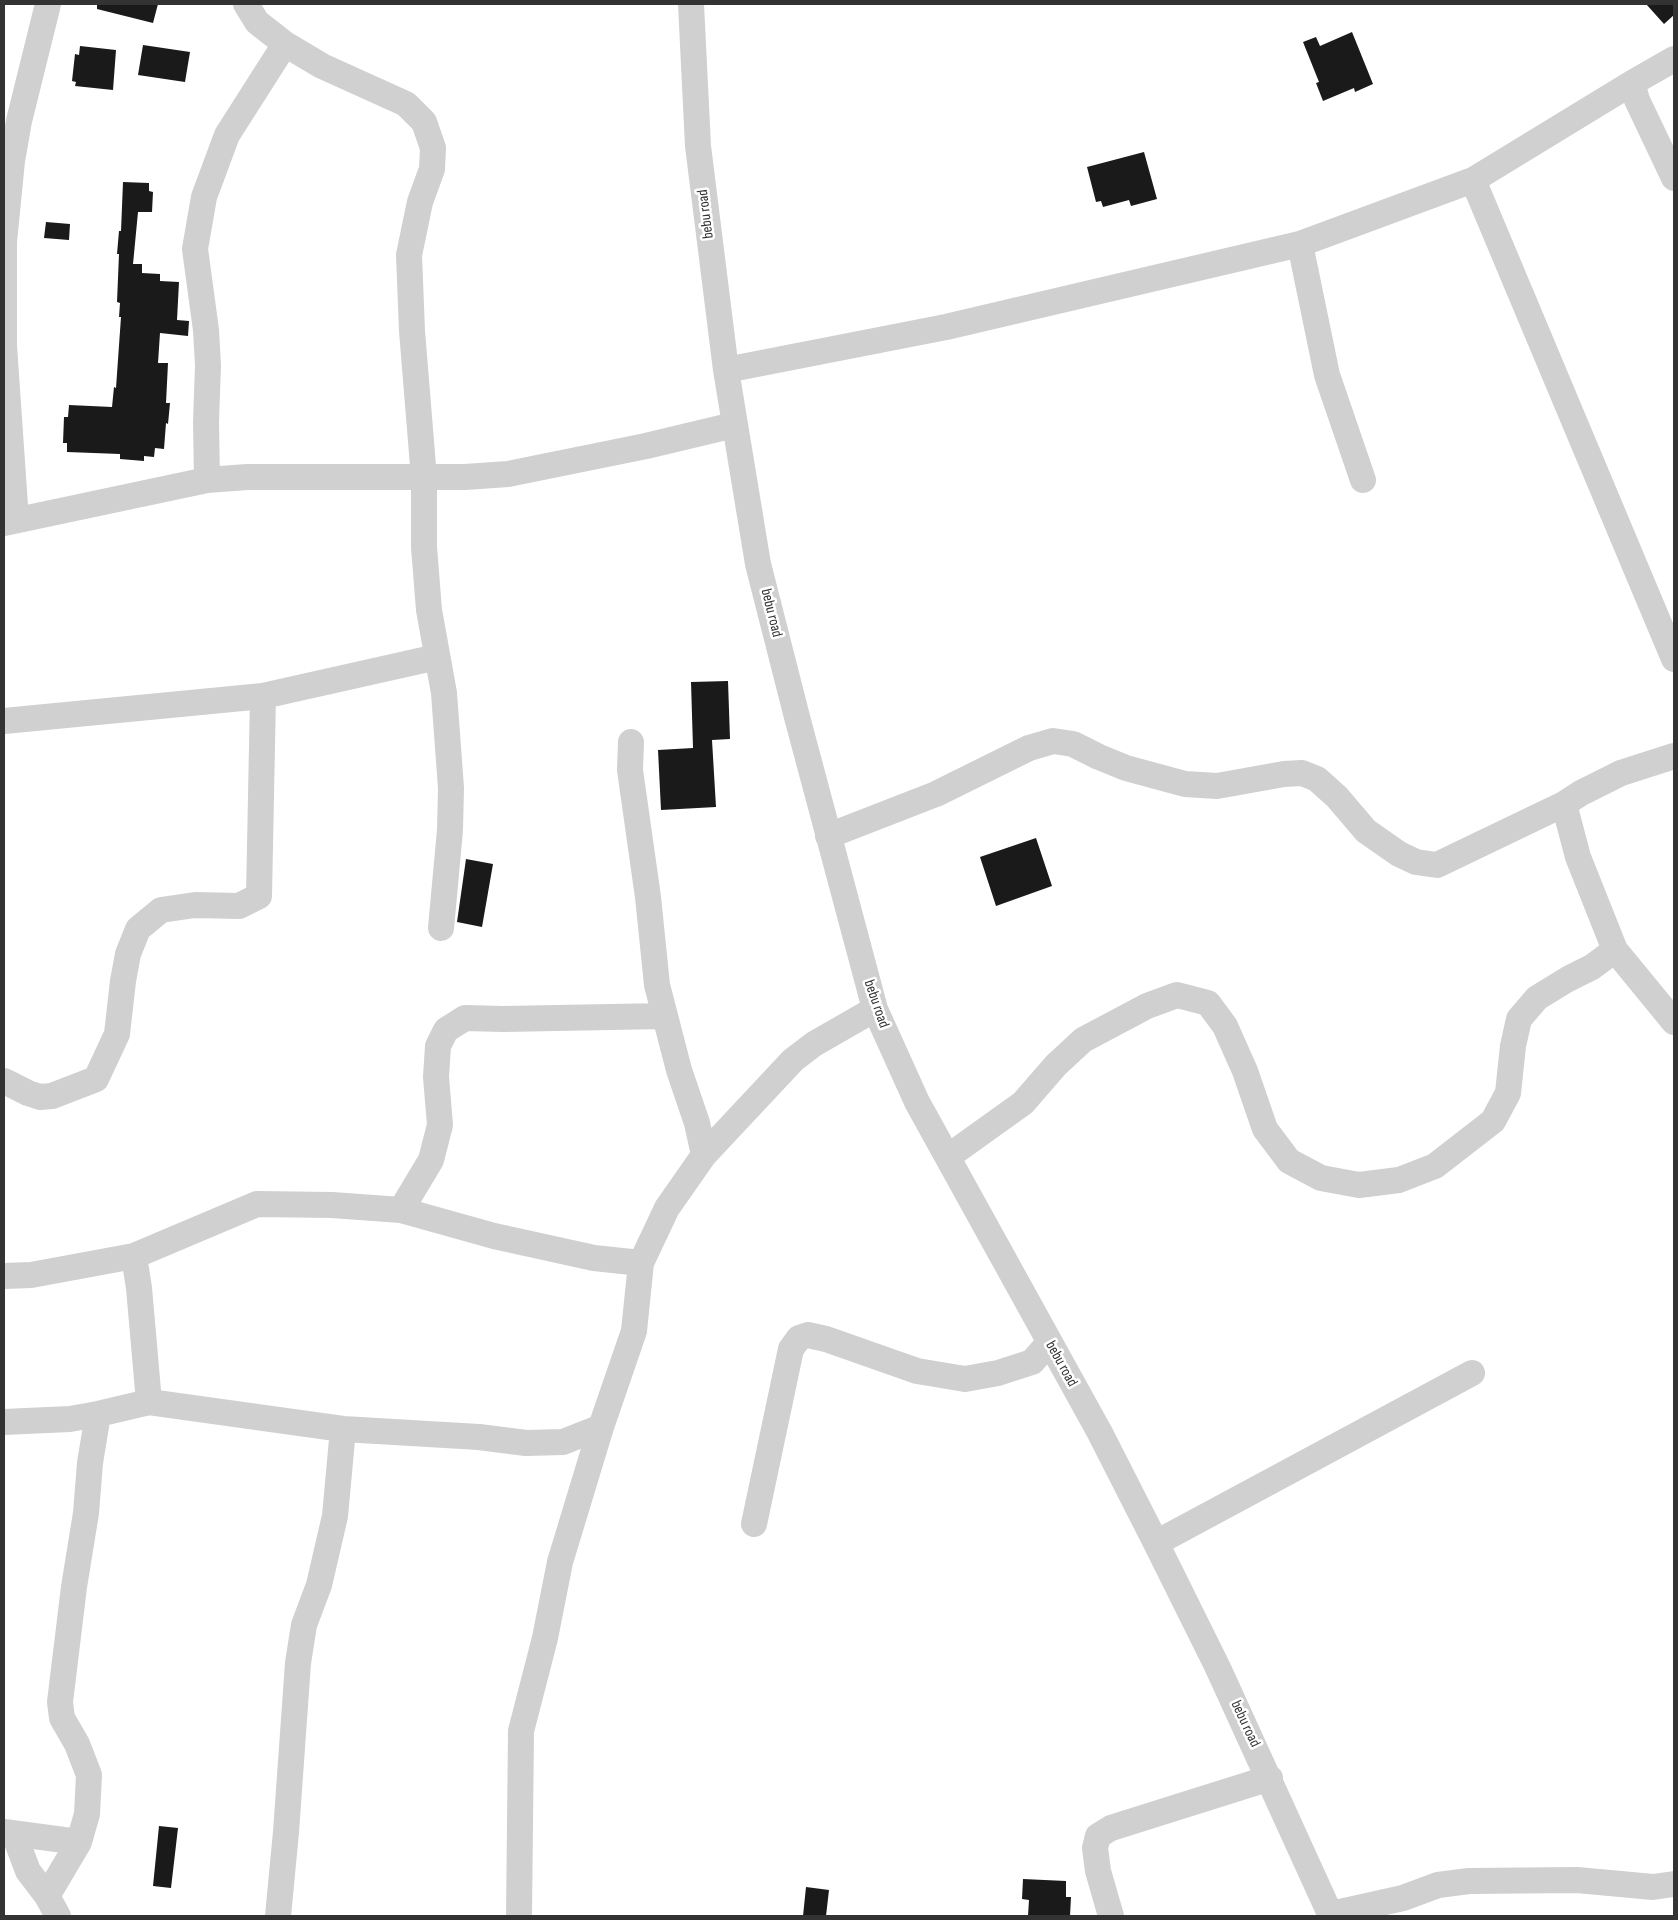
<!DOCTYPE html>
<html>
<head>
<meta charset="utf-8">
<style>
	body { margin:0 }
	#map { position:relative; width:1678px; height:1920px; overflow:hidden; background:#fff; font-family:"Sofia Sans Condensed",sans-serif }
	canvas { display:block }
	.frame { position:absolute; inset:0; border:5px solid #333; pointer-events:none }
</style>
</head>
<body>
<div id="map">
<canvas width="1678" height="1920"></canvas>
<div class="frame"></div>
</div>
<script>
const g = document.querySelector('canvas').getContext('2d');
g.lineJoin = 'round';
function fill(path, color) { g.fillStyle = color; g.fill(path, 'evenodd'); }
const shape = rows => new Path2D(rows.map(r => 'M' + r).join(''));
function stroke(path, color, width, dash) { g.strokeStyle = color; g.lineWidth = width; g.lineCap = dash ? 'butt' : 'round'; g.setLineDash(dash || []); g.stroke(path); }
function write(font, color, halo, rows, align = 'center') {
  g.font = font + ' "Sofia Sans Condensed",sans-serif'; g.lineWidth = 5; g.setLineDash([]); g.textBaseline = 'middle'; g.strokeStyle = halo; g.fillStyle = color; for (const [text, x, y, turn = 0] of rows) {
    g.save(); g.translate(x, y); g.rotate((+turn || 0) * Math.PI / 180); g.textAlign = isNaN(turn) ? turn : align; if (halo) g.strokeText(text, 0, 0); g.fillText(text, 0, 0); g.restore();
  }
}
const building = shape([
	[97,4,158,4,153,23,97,9],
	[1646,4,1674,4,1674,15,1664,24],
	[1352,32,1373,84,1355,92,1354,88,1323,101,1316,83,1319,82,1303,42,1316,37,1320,46],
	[143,45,190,52,185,82,138,75],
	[80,46,116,50,113,90,75,86,76,82,72,81,75,54,79,55],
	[1144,152,1157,199,1131,206,1129,200,1103,207,1101,201,1096,202,1087,167],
	[123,182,149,183,149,191,153,192,152,212,138,212,133,264,142,264,142,273,160,274,160,281,179,282,177,320,189,321,188,336,160,333,158,363,168,363,166,403,170,403,168,424,166,423,164,449,155,448,154,457,144,456,144,461,120,459,120,454,67,452,67,443,63,443,64,417,68,417,69,405,112,407,114,387,116,388,121,317,119,317,120,303,117,302,119,254,117,254,119,231,121,231],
	[46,222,70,224,69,240,44,238],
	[728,681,730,739,712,740,716,807,661,810,658,750,693,748,691,682],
	[1036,838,1052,886,996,906,980,857],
	[466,859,493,864,482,927,457,922],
	[159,1826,178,1828,171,1888,153,1886],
	[1023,1879,1066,1881,1066,1897,1071,1897,1070,1916,1028,1916,1029,1900,1022,1899],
	[806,1887,829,1890,826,1916,803,1916]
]);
const minor = shape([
	[246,4,257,22,285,44,322,66,406,104,424,122,433,148,432,169,420,202,409,255,412,331,424,478,424,547,429,610,444,693,451,788,450,830,441,928],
	[691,4,698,146,726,370,758,564,797,717,875,1009,917,1102,1100,1433,1156,1543,1218,1668,1331,1916],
	[1674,59,1632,83,1637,100,1674,178],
	[1473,180,1674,659],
	[1300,244,1327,375,1363,480],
	[726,370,946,327,1300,244,1473,180,1632,83],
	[207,480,206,422,208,365,206,330,195,249,204,197,227,135,285,44],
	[16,520,4,346,4,242,12,161,19,121,48,4],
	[4,523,207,480,247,477,465,477,508,474,646,446,734,425],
	[4,721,263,696,437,657],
	[631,742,630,770,648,897,657,985,679,1070,697,1123,704,1155],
	[1564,804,1578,857,1615,950,1674,1022],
	[828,836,936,794,1029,748,1053,741,1073,744,1099,757,1126,768,1185,784,1217,786,1284,774,1302,773,1317,779,1337,797,1366,831,1399,854,1416,862,1437,865,1564,804,1581,793,1621,773,1674,756],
	[4,1081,28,1093,40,1097,52,1096,96,1079,117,1034,123,981,128,954,138,929,161,910,195,905,239,906,259,896,263,696],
	[949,1156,1023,1103,1056,1065,1083,1040,1147,1006,1177,995,1208,1003,1225,1026,1245,1071,1265,1129,1289,1161,1321,1178,1359,1185,1399,1180,1435,1166,1493,1121,1508,1093,1513,1046,1519,1019,1537,998,1568,979,1592,967,1615,950],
	[401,1210,431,1160,440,1125,436,1077,438,1046,446,1030,465,1018,503,1019,665,1016],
	[134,1256,139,1288,149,1402],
	[4,1276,31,1275,134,1256,257,1204,332,1205,401,1210,494,1236,594,1258,641,1263,667,1208,704,1155,793,1060,814,1044,875,1009],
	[4,1422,70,1419,98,1414],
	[754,1524,791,1349,799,1338,808,1335,826,1339,917,1371,965,1379,998,1373,1032,1362,1049,1343],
	[1156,1543,1472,1373],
	[4,1832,79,1842],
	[14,1834,28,1871,47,1896,58,1916],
	[47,1896,79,1842,87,1814,89,1775,77,1744,62,1718,60,1702,74,1587,86,1513,90,1463,98,1414,149,1402,343,1429,479,1437,526,1443,563,1442,601,1427],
	[1331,1914,1403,1898,1438,1885,1469,1881,1577,1880,1653,1887,1674,1884],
	[278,1916,286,1832,298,1663,304,1625,319,1585,335,1516,343,1429],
	[519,1916,521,1731,545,1638,560,1562,601,1427,634,1331,641,1263],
	[1111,1916,1098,1871,1095,1848,1098,1836,1111,1828,1270,1778]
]);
const streetNames = [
	["bebu road",706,214,-97],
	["bebu road",771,613,76],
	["bebu road",876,1004,71],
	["bebu road",1061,1364,61],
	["bebu road",1245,1724,65]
];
fill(building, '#1a1a1a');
stroke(minor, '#d0d0d0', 26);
write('15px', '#333', '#fff', streetNames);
</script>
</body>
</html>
